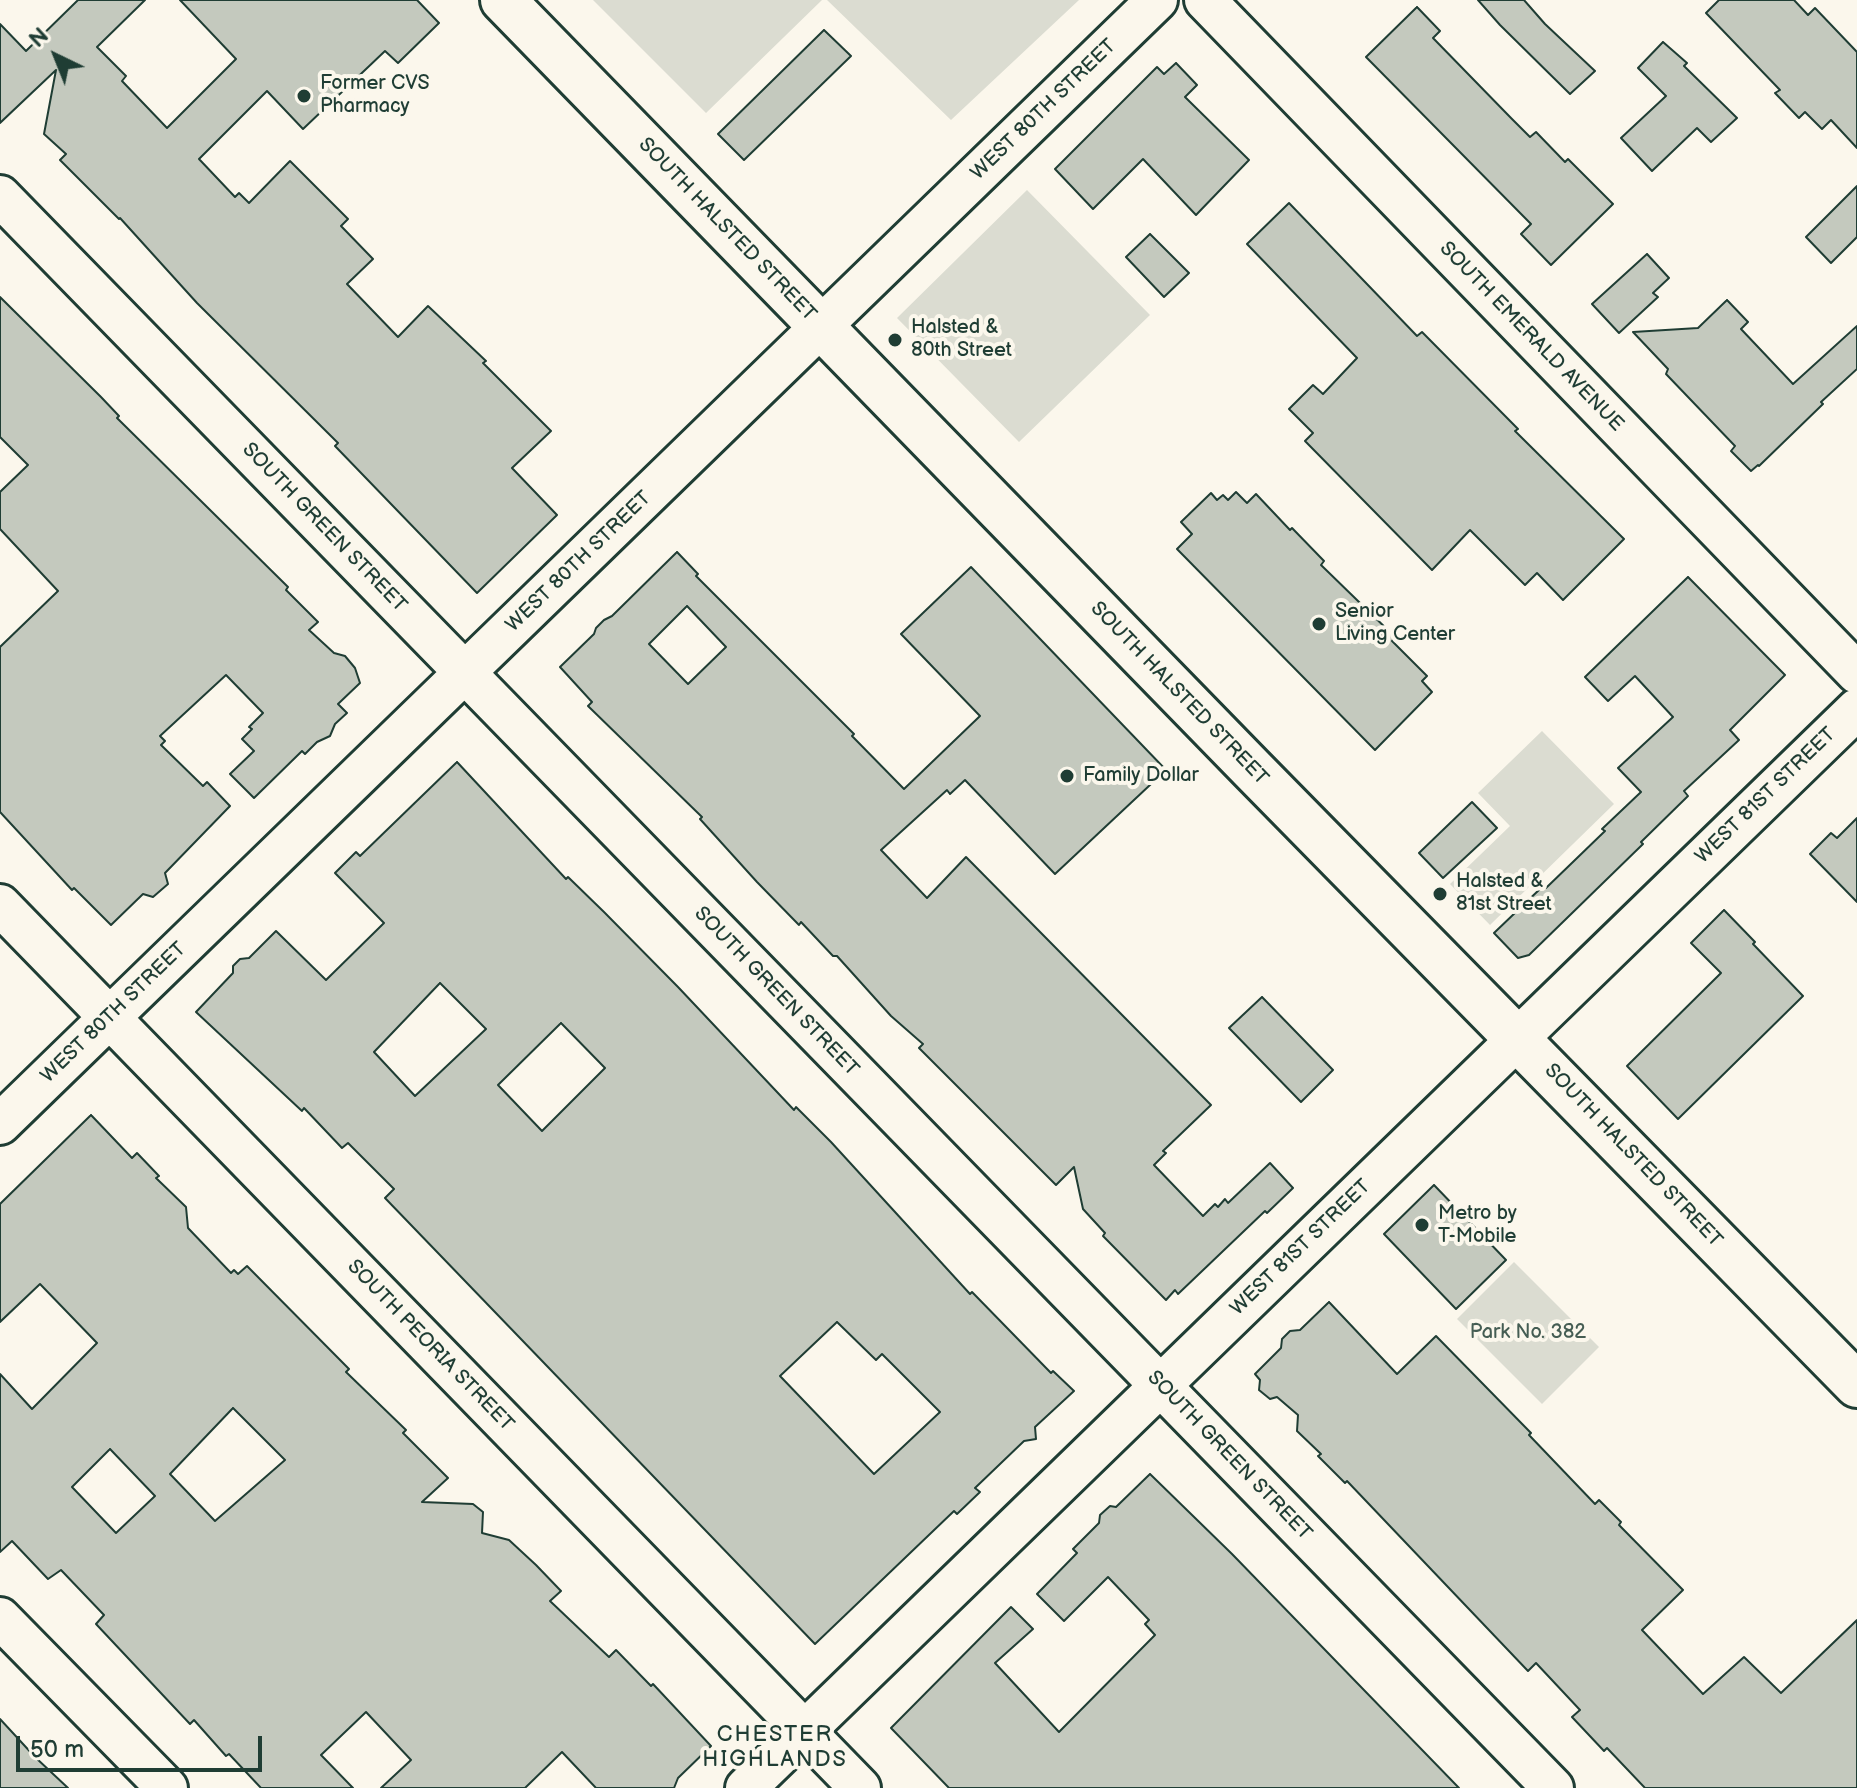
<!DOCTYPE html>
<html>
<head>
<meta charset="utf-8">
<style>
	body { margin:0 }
	#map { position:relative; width:1857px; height:1788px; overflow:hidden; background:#fbf7ec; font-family:"Balsamiq Sans",sans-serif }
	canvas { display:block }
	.north { position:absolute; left:16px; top:16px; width:80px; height:80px; -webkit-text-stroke:6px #fbf7ec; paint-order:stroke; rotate:317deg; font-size:22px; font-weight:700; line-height:32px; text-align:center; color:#1f3d34 }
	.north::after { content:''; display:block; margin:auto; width:28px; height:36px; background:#1f3d34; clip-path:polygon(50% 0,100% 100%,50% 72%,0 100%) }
	.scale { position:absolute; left:16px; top:1736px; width:246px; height:36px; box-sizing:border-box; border:4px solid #1f3d34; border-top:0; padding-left:10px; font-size:24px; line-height:28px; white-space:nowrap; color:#1f3d34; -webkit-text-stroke:6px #fbf7ec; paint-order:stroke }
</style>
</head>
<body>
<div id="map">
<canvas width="1857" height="1788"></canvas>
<div class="north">N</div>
<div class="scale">50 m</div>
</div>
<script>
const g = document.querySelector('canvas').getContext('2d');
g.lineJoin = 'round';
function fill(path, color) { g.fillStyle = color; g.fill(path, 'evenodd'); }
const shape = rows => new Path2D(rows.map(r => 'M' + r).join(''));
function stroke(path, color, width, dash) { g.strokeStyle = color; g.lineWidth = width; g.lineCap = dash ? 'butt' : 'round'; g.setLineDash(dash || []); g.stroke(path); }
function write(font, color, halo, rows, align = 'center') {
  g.font = font + ' "Balsamiq Sans",sans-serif'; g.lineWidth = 8; g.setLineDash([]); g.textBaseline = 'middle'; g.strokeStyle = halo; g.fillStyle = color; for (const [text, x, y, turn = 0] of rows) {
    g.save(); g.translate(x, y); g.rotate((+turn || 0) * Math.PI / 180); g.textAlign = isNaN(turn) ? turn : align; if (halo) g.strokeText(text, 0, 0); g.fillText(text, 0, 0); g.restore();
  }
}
const green = shape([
	[593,0,822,0,706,113],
	[827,0,1079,0,951,120],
	[1027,190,1150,315,1019,442,897,318],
	[1542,731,1614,804,1490,925,1450,884,1510,826,1478,793],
	[1514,1262,1599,1347,1542,1404,1457,1319]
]);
const building = shape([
	[78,0,145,0,97,47,126,76,122,81,167,128,236,59,180,0,417,0,439,23,398,63,385,51,303,129,267,91,199,159,235,197,239,193,249,203,290,161,348,219,341,226,373,259,347,284,398,337,428,306,486,361,483,363,551,431,512,468,557,515,477,593,335,446,338,443,197,303,120,218,119,219,60,160,66,154,44,134,56,70,0,123,0,24,26,51,78,0],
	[1478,0,1524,0,1545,24,1595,71,1570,94,1500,25,1478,0],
	[1719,0,1794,0,1808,15,1815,8,1857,52,1857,148,1831,120,1822,129,1805,112,1799,118,1775,93,1780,90,1706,13,1719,0],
	[1417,7,1440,31,1433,38,1511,118,1530,137,1536,132,1565,162,1568,159,1613,204,1551,265,1521,234,1531,224,1366,57,1417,7],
	[824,30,851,56,744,160,718,134,824,30],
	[1663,42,1687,63,1684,66,1737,118,1711,142,1697,128,1652,171,1621,138,1666,96,1638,68,1663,42],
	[1176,63,1197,85,1185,97,1249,160,1196,215,1143,159,1093,209,1055,169,1157,67,1164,74,1176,63],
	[1857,186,1857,237,1831,263,1806,237,1857,186],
	[1289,203,1417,336,1422,332,1518,429,1515,431,1624,539,1563,600,1537,573,1525,585,1470,530,1432,570,1305,441,1313,433,1289,409,1313,385,1323,394,1357,358,1247,244,1289,203],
	[1150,234,1189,273,1164,297,1126,257,1150,234],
	[1647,254,1669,278,1653,293,1658,297,1619,333,1592,304,1647,254],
	[0,297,101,397,119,416,117,418,288,587,286,590,318,622,309,630,334,653,345,656,355,668,360,683,338,704,347,713,335,724,330,736,317,742,305,754,302,751,254,798,230,774,254,751,242,739,252,729,249,727,263,713,226,675,160,736,165,741,161,745,203,786,207,782,230,806,165,873,168,884,153,897,143,894,111,925,74,888,72,890,0,812,0,647,58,591,0,529,0,492,28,465,0,437,0,297],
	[1727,300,1748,322,1741,329,1793,384,1857,326,1857,369,1821,402,1823,404,1759,466,1758,465,1751,471,1731,451,1735,446,1666,374,1668,369,1633,332,1698,328,1727,300],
	[1236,492,1247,503,1256,494,1290,530,1292,528,1324,561,1321,565,1395,637,1392,641,1427,676,1422,681,1432,692,1375,750,1177,549,1192,534,1181,522,1211,493,1217,500,1223,495,1228,500,1236,492],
	[677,552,698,574,696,576,854,734,852,736,904,789,980,716,901,634,971,567,1166,770,1055,874,965,780,950,794,947,790,881,850,927,898,966,857,1211,1105,1163,1151,1166,1153,1154,1165,1203,1216,1215,1204,1218,1207,1225,1199,1228,1203,1270,1163,1293,1188,1267,1213,1265,1211,1178,1294,1175,1290,1166,1300,1103,1236,1105,1233,1083,1209,1074,1167,1056,1185,919,1048,923,1044,891,1016,837,956,833,956,801,922,799,925,757,882,700,819,702,817,588,706,592,702,560,667,594,634,596,628,604,620,612,616,677,552],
	[687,606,726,647,688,684,649,644,687,606],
	[1688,577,1785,675,1730,730,1739,740,1684,791,1688,796,1641,842,1643,844,1529,955,1518,958,1494,933,1541,888,1546,888,1605,831,1602,829,1641,792,1618,768,1673,717,1635,676,1608,701,1585,677,1688,577],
	[457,762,566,879,568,877,604,912,678,987,794,1110,796,1107,831,1142,970,1294,972,1292,1051,1373,1053,1371,1074,1391,1035,1427,1036,1439,1024,1441,975,1488,980,1492,957,1514,954,1511,815,1644,385,1198,394,1189,348,1143,342,1148,304,1108,302,1111,196,1012,233,973,233,966,240,959,249,958,276,931,326,980,384,923,335,873,356,852,360,856,457,762],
	[440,983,486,1029,415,1096,374,1052,440,983],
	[561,1023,605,1068,542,1131,498,1085,561,1023],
	[837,1322,876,1360,882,1354,940,1412,874,1474,780,1376,837,1322],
	[1472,802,1497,828,1443,878,1419,853,1472,802],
	[1857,818,1857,902,1810,854,1831,833,1837,838,1857,818],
	[1724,910,1755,942,1753,944,1803,996,1678,1119,1627,1066,1721,973,1691,943,1724,910],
	[1262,997,1333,1070,1301,1102,1229,1028,1262,997],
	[91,1115,132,1158,137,1153,159,1176,156,1178,186,1207,188,1228,231,1273,234,1270,238,1274,247,1266,349,1369,346,1372,406,1430,403,1433,448,1478,422,1502,473,1504,483,1512,482,1533,509,1540,536,1565,561,1591,550,1601,609,1657,616,1650,651,1686,653,1684,711,1746,678,1778,674,1788,596,1788,562,1752,525,1788,381,1788,411,1760,366,1712,321,1755,353,1788,261,1788,229,1754,226,1756,194,1720,190,1724,96,1624,104,1615,61,1570,48,1579,12,1541,0,1552,0,1374,32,1409,97,1343,40,1284,0,1322,0,1204,91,1115],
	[233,1408,285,1460,215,1521,170,1474,233,1408],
	[110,1449,155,1496,116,1533,72,1487,110,1449],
	[1434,1185,1506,1260,1456,1309,1384,1234,1434,1185],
	[1329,1302,1397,1374,1436,1336,1531,1433,1529,1435,1595,1504,1599,1500,1621,1522,1619,1525,1683,1590,1642,1630,1703,1694,1744,1657,1781,1693,1857,1620,1857,1788,1645,1788,1607,1748,1604,1751,1572,1717,1580,1710,1536,1663,1528,1671,1347,1481,1345,1483,1318,1456,1321,1454,1297,1431,1298,1415,1277,1397,1270,1399,1259,1390,1260,1380,1255,1374,1281,1348,1282,1339,1290,1331,1300,1330,1329,1302],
	[1150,1474,1232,1554,1459,1788,949,1788,891,1728,1011,1607,1033,1629,995,1663,1059,1732,1155,1635,1145,1624,1149,1620,1108,1577,1064,1621,1037,1594,1077,1553,1073,1549,1099,1523,1100,1515,1110,1506,1116,1507,1150,1474],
	[0,1719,35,1757,68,1788,0,1788,0,1719]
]);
const street = shape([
	[1205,0,1857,673],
	[0,196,1553,1788],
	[0,905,860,1788],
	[0,1124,1157,0],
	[0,1618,167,1788],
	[746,1788,1857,709]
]);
const secondary = shape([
	[503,0,1251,768,1857,1385]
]);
const markers = [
	[304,96,8,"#1f3d34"],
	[895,340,8,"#1f3d34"],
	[1319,624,8,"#1f3d34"],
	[1067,776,8,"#1f3d34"],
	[1440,894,8,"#1f3d34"],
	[1422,1225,8,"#1f3d34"]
];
const poiNames = [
	["Former CVS",320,84],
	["Pharmacy",320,107],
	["Halsted &",911,328],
	["80th Street",911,351],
	["Senior",1335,612],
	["Living Center",1335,635],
	["Family Dollar",1083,776],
	["Halsted &",1456,882],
	["81st Street",1456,905],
	["Metro by",1438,1214],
	["T-Mobile",1438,1237]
];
const streetNames = [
	["WEST 80TH STREET",1044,110,-44],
	["SOUTH HALSTED STREET",727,230,46],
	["SOUTH EMERALD AVENUE",1531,337,46],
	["SOUTH GREEN STREET",324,528,46],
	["WEST 80TH STREET",579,562,-44],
	["SOUTH HALSTED STREET",1179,694,46],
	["WEST 81ST STREET",1766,796,-44],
	["SOUTH GREEN STREET",776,992,46],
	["WEST 80TH STREET",114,1013,-44],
	["SOUTH HALSTED STREET",1633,1156,46],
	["WEST 81ST STREET",1301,1248,-44],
	["SOUTH PEORIA STREET",430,1346,46],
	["SOUTH GREEN STREET",1229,1456,46]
];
const parkNames = [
	["Park No. 382",1528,1333]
];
const neighbourhoodNames = [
	["CHESTER",775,1735],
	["HIGHLANDS",775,1760]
];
fill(green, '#dbdcd1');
fill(building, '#c4c9be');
stroke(building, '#1f3d34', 2);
stroke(street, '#1f3d34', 46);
stroke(secondary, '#1f3d34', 50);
stroke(street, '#fbf7ec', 40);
stroke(secondary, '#fbf7ec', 44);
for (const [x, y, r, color] of markers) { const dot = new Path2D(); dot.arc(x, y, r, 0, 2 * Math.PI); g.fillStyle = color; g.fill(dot); stroke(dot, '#fbf7ec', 3); }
write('20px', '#1f3d34', '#fbf7ec', poiNames, 'left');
write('20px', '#1f3d34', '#fbf7ec', streetNames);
write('20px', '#455d53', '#fbf7ec', parkNames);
g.letterSpacing = '2px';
write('22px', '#1f3d34', '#fbf7ec', neighbourhoodNames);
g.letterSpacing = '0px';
</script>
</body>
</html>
